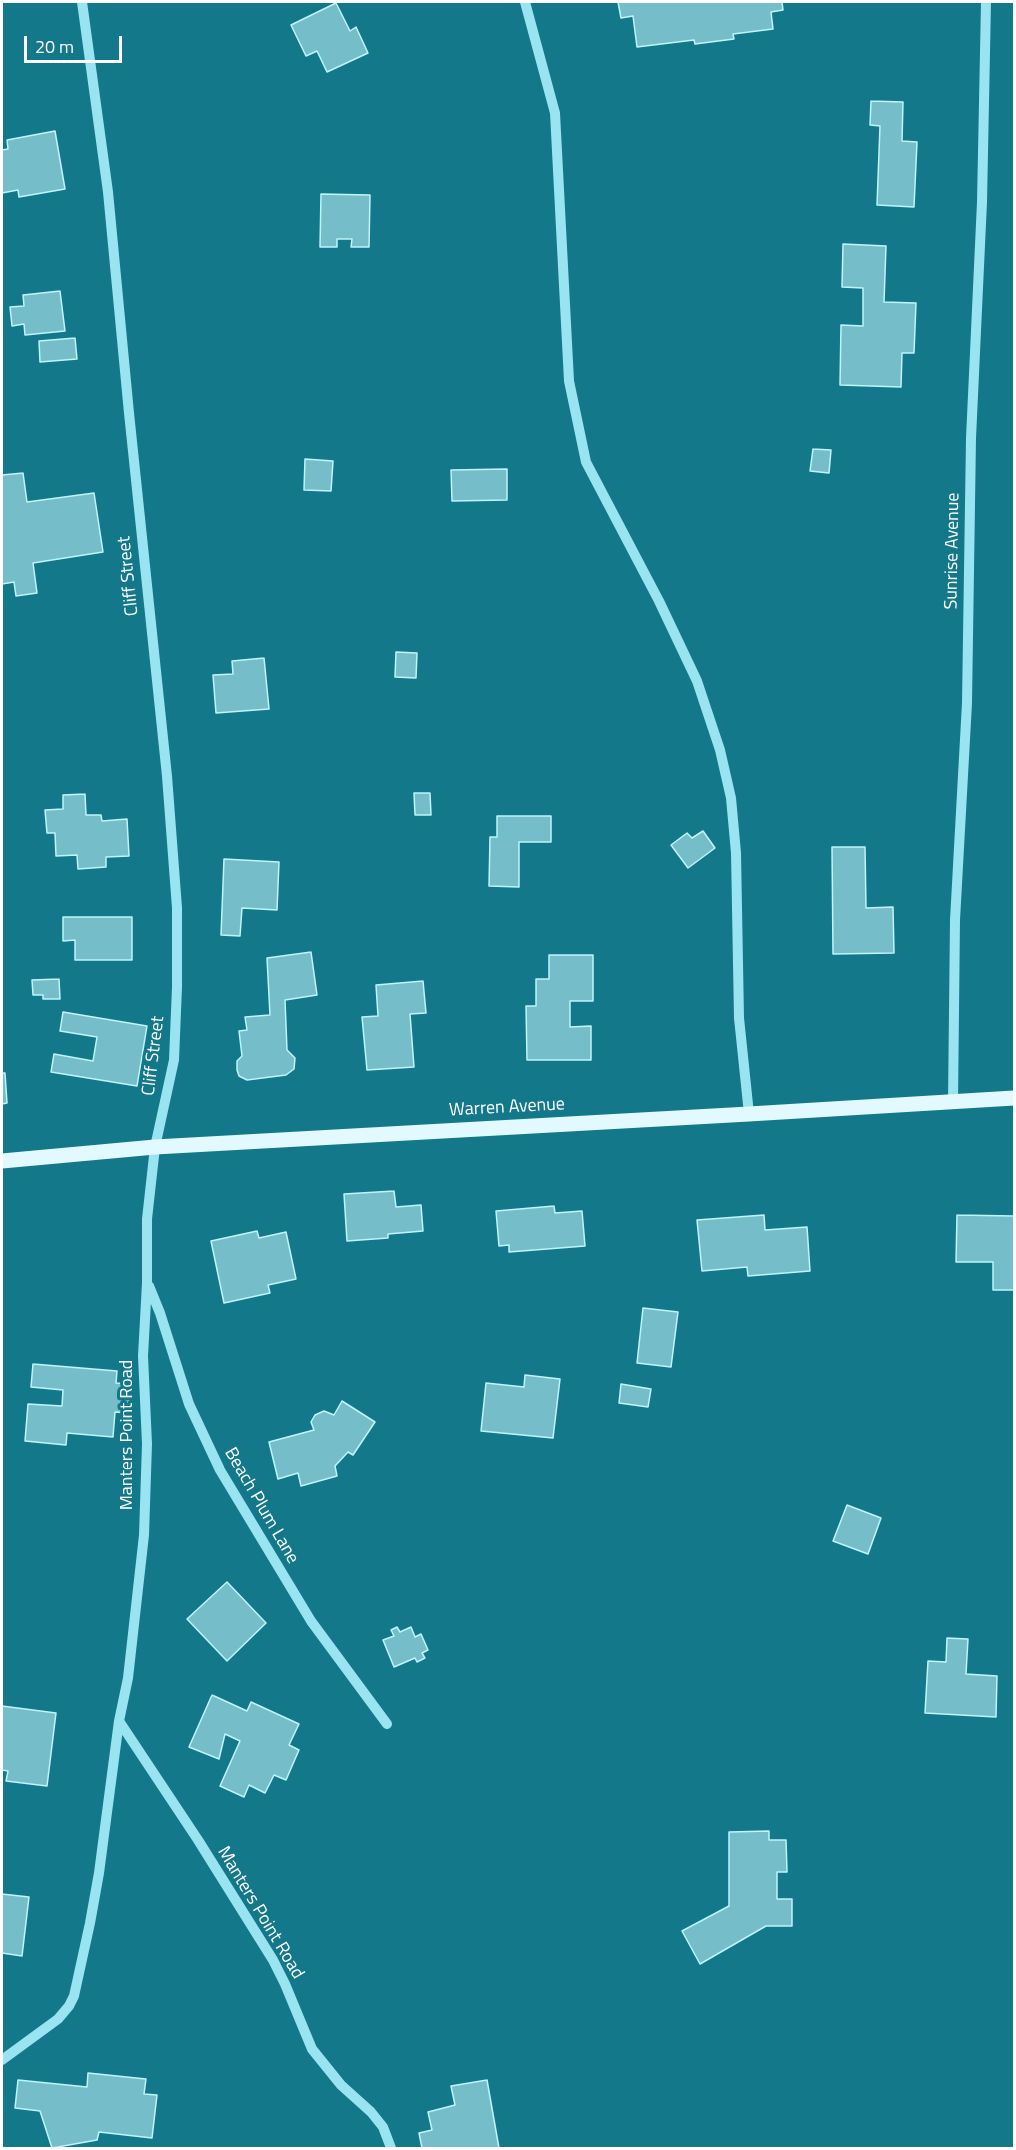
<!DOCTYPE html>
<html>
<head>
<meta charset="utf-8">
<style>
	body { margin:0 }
	#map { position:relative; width:1016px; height:2150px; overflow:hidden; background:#137889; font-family:"Titillium Web",sans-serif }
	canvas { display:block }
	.frame { position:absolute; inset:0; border:3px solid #fff; pointer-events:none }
	.scale { position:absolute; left:24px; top:36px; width:98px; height:27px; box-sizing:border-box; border:3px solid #fff; border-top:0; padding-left:8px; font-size:18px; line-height:21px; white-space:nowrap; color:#fff; -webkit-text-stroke:4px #137889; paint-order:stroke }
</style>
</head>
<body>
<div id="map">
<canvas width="1016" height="2150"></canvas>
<div class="frame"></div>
<div class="scale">20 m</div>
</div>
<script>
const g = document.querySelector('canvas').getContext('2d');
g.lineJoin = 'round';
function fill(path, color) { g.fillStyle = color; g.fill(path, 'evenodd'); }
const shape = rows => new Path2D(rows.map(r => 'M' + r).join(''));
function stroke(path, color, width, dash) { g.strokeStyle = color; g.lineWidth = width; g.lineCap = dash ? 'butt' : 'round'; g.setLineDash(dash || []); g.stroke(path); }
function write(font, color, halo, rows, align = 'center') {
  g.font = font + ' "Titillium Web",sans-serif'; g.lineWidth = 6; g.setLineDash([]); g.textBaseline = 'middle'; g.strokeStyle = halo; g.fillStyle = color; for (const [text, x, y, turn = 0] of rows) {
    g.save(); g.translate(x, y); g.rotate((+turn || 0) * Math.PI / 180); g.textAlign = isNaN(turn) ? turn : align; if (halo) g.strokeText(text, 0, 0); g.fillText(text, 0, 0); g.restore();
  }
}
const building = shape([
	[618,2,782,2,783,10,771,12,773,29,733,34,734,39,695,44,694,40,637,47,633,16,621,18,618,2],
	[336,3,350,31,356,27,368,53,327,72,317,51,306,56,291,25,336,3],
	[871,101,903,102,902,141,917,142,914,207,877,205,880,126,870,125,871,101],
	[55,131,65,189,19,197,18,190,2,193,2,150,8,149,7,140,55,131],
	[321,194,370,195,369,247,351,247,352,239,337,239,337,247,320,247,321,194],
	[843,244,886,246,884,302,916,303,914,353,902,353,901,387,840,385,841,325,863,326,863,288,842,287,843,244],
	[60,291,65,331,25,335,24,324,12,326,10,307,24,306,23,295,60,291],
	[75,338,77,359,40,362,39,341,75,338],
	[813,449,831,450,829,473,810,471,813,449],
	[305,459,333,461,331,491,304,490,305,459],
	[507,469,507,500,452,501,451,470,507,469],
	[23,473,27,502,94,493,103,552,33,563,37,593,16,596,14,582,2,584,2,475,23,473],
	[396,652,417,653,416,678,395,677,396,652],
	[264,658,269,709,216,713,213,675,233,674,232,661,264,658],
	[414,793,430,793,431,815,415,815,414,793],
	[85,794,86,815,101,815,102,821,127,819,129,856,106,857,106,867,78,869,77,855,56,856,55,833,47,833,45,810,63,809,63,795,85,794],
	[497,816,551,816,551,842,519,842,519,887,489,886,490,837,497,837,497,816],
	[703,831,715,848,688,868,671,845,687,833,692,838,703,831],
	[832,847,865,847,866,908,893,907,894,953,833,954,832,847],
	[224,859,279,862,277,910,242,908,240,936,221,935,224,859],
	[63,917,132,917,132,960,75,960,75,940,63,941,63,917],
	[311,952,317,995,285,1000,287,1050,295,1058,294,1069,286,1075,247,1080,239,1076,237,1070,237,1061,242,1056,239,1031,247,1030,245,1017,270,1015,267,958,311,952],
	[549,955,593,955,593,1001,570,1001,570,1027,591,1026,591,1060,527,1060,526,1006,536,1006,536,979,549,979,549,955],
	[59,979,60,999,43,999,43,995,33,995,32,980,59,979],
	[423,981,426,1013,410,1014,414,1067,367,1070,362,1017,378,1016,376,985,423,981],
	[63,1012,147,1026,137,1086,51,1072,54,1054,93,1061,97,1037,60,1031,63,1012],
	[2,1073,5,1073,7,1103,2,1104,2,1073],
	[394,1191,396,1207,421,1205,423,1231,388,1234,388,1238,347,1241,344,1194,394,1191],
	[554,1206,555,1213,582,1211,585,1246,509,1252,509,1245,499,1246,496,1211,554,1206],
	[764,1215,765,1230,807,1227,810,1271,748,1276,747,1267,702,1271,697,1220,764,1215],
	[957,1215,1014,1216,1014,1290,993,1290,993,1262,956,1262,957,1215],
	[257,1231,259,1238,286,1232,296,1279,268,1285,270,1293,224,1303,211,1241,257,1231],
	[643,1308,678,1312,671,1367,637,1363,643,1308],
	[33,1364,117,1371,116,1383,130,1384,128,1413,115,1412,113,1437,67,1433,66,1445,25,1441,28,1404,62,1406,63,1390,31,1387,33,1364],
	[525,1375,560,1379,553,1438,481,1431,486,1383,524,1387,525,1375],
	[621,1384,651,1389,648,1407,619,1403,621,1384],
	[342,1401,375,1422,353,1455,348,1452,335,1466,337,1476,301,1486,298,1473,278,1479,269,1442,314,1430,311,1422,315,1415,324,1411,334,1415,342,1401],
	[847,1505,881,1518,868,1554,833,1541,847,1505],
	[227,1582,266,1623,227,1661,187,1619,227,1582],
	[397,1627,400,1632,411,1627,415,1637,421,1634,428,1650,422,1653,425,1658,417,1662,415,1658,394,1667,383,1640,394,1636,391,1630,397,1627],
	[947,1638,968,1639,966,1674,997,1676,996,1717,925,1713,928,1661,946,1662,947,1638],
	[212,1695,247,1711,251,1702,299,1724,289,1745,299,1750,286,1780,274,1775,265,1793,249,1785,244,1797,220,1786,240,1741,225,1734,219,1759,189,1747,212,1695],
	[2,1706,56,1713,47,1786,6,1781,8,1771,2,1770,2,1706],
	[769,1831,769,1840,786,1840,787,1872,777,1872,777,1899,792,1899,792,1926,766,1926,700,1964,682,1931,729,1906,729,1832,769,1831],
	[2,1894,29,1897,22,1956,2,1953,2,1894],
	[88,2073,146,2079,144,2094,157,2095,152,2138,99,2132,97,2140,52,2148,40,2111,15,2108,18,2080,87,2087,88,2073],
	[487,2080,499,2148,422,2148,419,2133,432,2130,428,2112,455,2105,451,2086,487,2080]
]);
const minor = shape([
	[82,2,108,192,129,413,167,776,177,908,177,987,174,1060,155,1147,147,1219,147,1283,143,1356,147,1444,144,1535,128,1678,119,1721],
	[525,2,555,113,569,381,586,462,659,601,697,681,720,750,731,798,736,853,739,1018,749,1114],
	[953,1102,955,920,967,703,971,438,982,202,986,2],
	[149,1286,160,1313,189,1404,220,1470,311,1621,387,1724],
	[2,2060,58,2019,69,2006,74,1996,90,1923,99,1873,119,1721,198,1840,273,1960,285,1984,312,2049,341,2085,371,2112,383,2127,391,2148]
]);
const major = shape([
	[2,1161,155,1147,749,1114,1014,1098]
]);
const streetNames = [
	["Sunrise Avenue",953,551,-89],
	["Cliff Street",129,576,-96],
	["Cliff Street",154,1056,-83],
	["Warren Avenue",507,1108,-3],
	["Manters Point Road",128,1435,-90],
	["Beach Plum Lane",261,1506,60],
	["Manters Point Road",260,1913,59]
];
fill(building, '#75bec9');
stroke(building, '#bff4fc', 1.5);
stroke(minor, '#99e4f0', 10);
stroke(major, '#e2f9ff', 15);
write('18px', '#fff', '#137889', streetNames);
</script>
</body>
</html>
